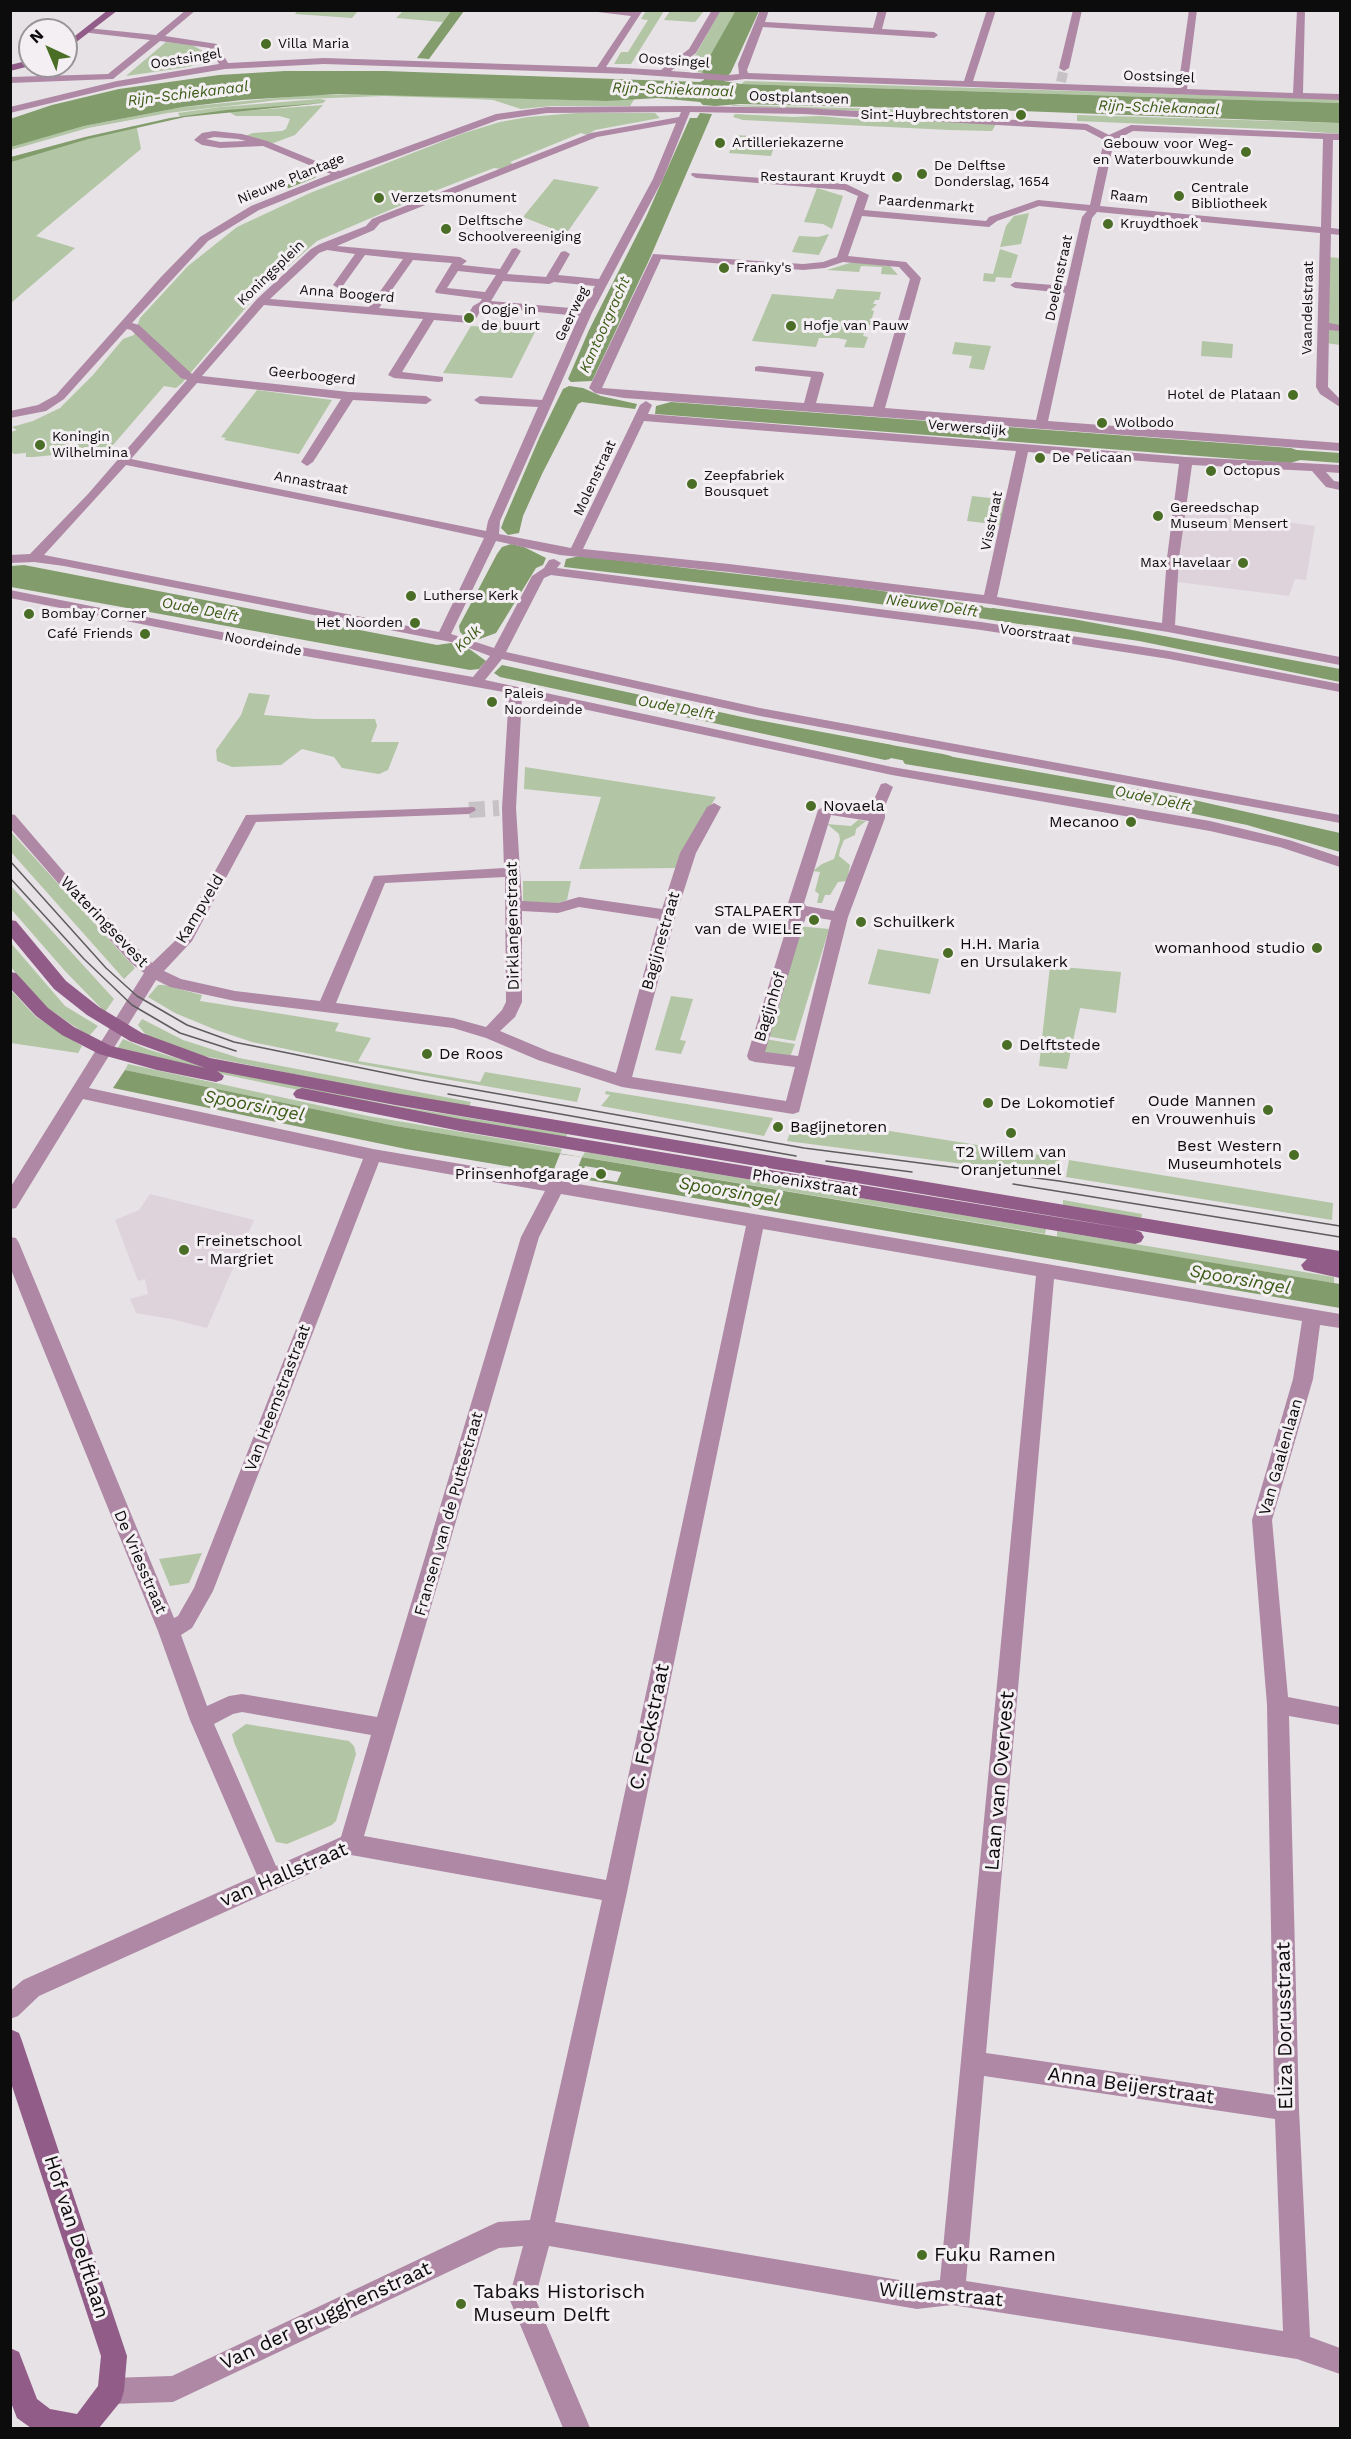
<!DOCTYPE html>
<html>
<head>
<meta charset="utf-8">
<style>
	body { margin:0 }
	#map { position:relative; width:1351px; height:2439px; overflow:hidden; background:#e7e2e6; font-family:"Work Sans",sans-serif }
	canvas { display:block }
	.frame { position:absolute; inset:0; border:12px solid #0d0c0d; pointer-events:none }
	.north { position:absolute; left:18px; top:18px; width:60px; height:60px; box-sizing:border-box; background:#f4eff3; border:2px solid #989497; border-radius:50%; rotate:316deg; font-size:16px; font-weight:700; line-height:24px; text-align:center; color:#0d0c0d }
	.north::after { content:''; display:block; margin:auto; width:21px; height:27px; background:#4b6e27; clip-path:polygon(50% 0,100% 100%,50% 72%,0 100%) }
</style>
</head>
<body>
<div id="map">
<canvas width="1351" height="2439"></canvas>
<div class="frame"></div>
<div class="north">N</div>
</div>
<script>
const g = document.querySelector('canvas').getContext('2d');
g.lineJoin = 'round';
function fill(path, color) { g.fillStyle = color; g.fill(path, 'evenodd'); }
const shape = rows => new Path2D(rows.map(r => 'M' + r).join(''));
function stroke(path, color, width, dash) { g.strokeStyle = color; g.lineWidth = width; g.lineCap = dash ? 'butt' : 'round'; g.setLineDash(dash || []); g.stroke(path); }
function write(font, color, halo, rows, align = 'center') {
  g.font = font + ' "Work Sans",sans-serif'; g.lineWidth = 6; g.setLineDash([]); g.textBaseline = 'middle'; g.strokeStyle = halo; g.fillStyle = color; for (const [text, x, y, turn = 0] of rows) {
    g.save(); g.translate(x, y); g.rotate((+turn || 0) * Math.PI / 180); g.textAlign = isNaN(turn) ? turn : align; if (halo) g.strokeText(text, 0, 0); g.fillText(text, 0, 0); g.restore();
  }
}
const built = shape([
	[1187,508,1315,526,1306,580,1295,579,1289,596,1177,582,1178,548],
	[150,1194,254,1220,207,1328,171,1319,136,1313,130,1299,148,1294,145,1279,138,1281,115,1220,139,1210]
]);
const green = shape([
	[298,10,358,10,358,11,352,18,295,14],
	[403,11,451,11,443,22,396,18],
	[646,11,664,11,631,64,614,64,621,52,628,52,648,20,641,19],
	[670,11,670,10,704,11,695,22,664,20],
	[720,11,736,11,702,73,688,70,687,65,696,54],
	[166,42,192,45,210,55,203,62,188,67,126,76],
	[745,81,1340,99,1340,103,741,84],
	[376,94,606,101,635,98,630,106,552,106,521,109,493,100,475,99,384,96,278,100,168,113,88,128,11,150,10,147,84,126,183,107,309,95],
	[319,99,326,100,323,103,180,117,178,113,221,107],
	[323,105,295,135,268,145,243,137,253,133,282,131,286,129,290,119,279,116,236,116,229,112],
	[731,105,993,112,993,116,733,106],
	[576,113,655,113,660,118,595,130,587,135,581,133,510,162,514,165,501,169,494,168,432,192,317,241,259,292,182,383,176,388,164,386,113,445,106,450,33,457,26,457,26,453,14,454,11,452,11,432,17,430,12,427,33,421,60,408,93,375,123,339,134,335,140,318,188,266,237,227,310,193,464,133,500,122,528,117],
	[735,114,793,117,820,116,853,119,886,118,996,124,992,131,950,130,743,120,733,117],
	[1077,115,1340,123,1340,134,1290,130,1077,121],
	[134,126,137,128,141,149,36,236,75,248,11,303,11,157],
	[736,135,777,138,771,156,729,153],
	[554,179,599,187,566,234,523,217],
	[817,188,843,196,832,229,823,224,804,222],
	[1029,213,1021,244,1000,247,1006,226,1014,216],
	[829,234,819,255,792,252,799,236,818,237],
	[1000,249,1018,255,1011,278,996,277,995,282,983,281,984,273,993,274],
	[1327,257,1340,258,1340,345,1326,343],
	[853,262,890,266,898,275,881,274,882,267,861,266,859,272,827,270],
	[837,289,881,292,879,300,875,300,873,304,877,304,871,310,874,311,872,318,869,320,871,321,870,325,866,327,871,330,865,329,863,336,868,337,864,348,844,347,847,340,838,338,819,338,816,347,752,341,772,294,833,299],
	[471,326,536,330,512,378,443,373],
	[1202,341,1233,344,1232,358,1201,356],
	[955,342,991,346,984,370,969,368,972,356,952,354],
	[257,390,332,400,299,454,224,440,226,438,221,437],
	[972,496,1008,500,1002,525,967,521],
	[249,693,270,695,264,715,315,719,375,719,377,726,371,742,399,742,388,770,379,774,342,768,334,757,302,749,281,765,232,767,217,761,216,750,241,715],
	[525,767,716,797,683,851,676,868,579,869,601,797,524,789],
	[858,820,866,821,856,829,855,835,844,840,840,850,839,856,850,865,847,881,838,882,830,895,825,895,822,903,817,903,819,894,815,891,820,872,813,871,822,864,834,859,840,840,839,834,827,824,851,826],
	[11,832,135,968,124,979,11,852],
	[523,881,571,881,567,900,555,904,523,902],
	[10,885,114,999,105,1012,65,971,11,909],
	[797,926,829,929,795,1041,766,1036],
	[10,942,65,1006,98,1026,89,1036,47,1008,24,984,11,967],
	[878,949,939,959,930,994,868,984],
	[1050,966,1121,972,1116,1013,1080,1008,1067,1069,1039,1066],
	[158,985,164,985,202,995,200,1001,339,1023,335,1031,371,1038,358,1061,480,1082,485,1072,581,1088,577,1102,364,1065,252,1042,216,1030,175,1013,148,997],
	[10,989,36,1017,82,1046,78,1053,11,1043],
	[671,996,693,999,680,1040,686,1041,681,1054,655,1050],
	[142,1019,183,1040,239,1058,471,1102,468,1109,199,1055,146,1035,138,1025],
	[123,1039,147,1049,198,1065,391,1105,567,1134,566,1138,389,1109,198,1069,117,1049],
	[765,1039,795,1044,790,1057,761,1052],
	[128,1064,368,1116,562,1149,560,1154,396,1126,125,1070],
	[606,1091,643,1097,773,1118,764,1136,601,1106,610,1095,605,1094],
	[794,1121,825,1126,827,1121,1059,1158,1056,1176,787,1141],
	[585,1152,1046,1229,1045,1234,582,1157],
	[1069,1160,1333,1203,1332,1220,1066,1177],
	[1063,1200,1142,1214,1141,1219,1063,1206],
	[1057,1231,1334,1277,1334,1283,1057,1237],
	[202,1553,189,1583,170,1586,159,1559],
	[246,1724,349,1741,354,1746,356,1754,336,1821,332,1825,287,1844,276,1842,234,1742,232,1734]
]);
const water = shape([
	[736,10,759,11,731,72,724,81,741,84,1340,103,1340,123,994,110,740,104,715,106,703,105,700,102,658,98,607,101,338,94,242,100,183,107,84,126,11,147,10,119,52,105,119,89,219,75,285,71,385,71,700,82,704,80,705,74,702,73,706,63],
	[451,11,464,11,429,59,417,58],
	[323,103,185,117,88,139,11,162,11,157,85,137,170,118,227,110],
	[700,113,712,114,650,258,592,381,571,382,568,379,589,330,646,217,690,118,697,118],
	[569,386,583,388,601,396,637,404,635,409,582,402,578,404,542,474,523,516,519,533,508,535,501,528,504,520,540,436,563,389],
	[671,402,1291,448,1304,453,1304,459,1290,463,655,414,656,406],
	[511,544,524,547,546,558,543,565,536,568,496,633,477,640,464,636,460,632,459,626,497,554,502,547],
	[580,556,862,588,983,606,980,618,850,600,564,567,566,559],
	[24,565,437,645,451,643,468,648,486,661,479,669,470,670,11,587,11,566],
	[992,608,1073,619,1340,669,1340,682,1139,641,989,619],
	[502,665,747,718,892,745,895,748,890,759,885,760,500,677,494,673],
	[914,750,1185,798,1340,833,1340,852,1247,825,1146,804,905,764,903,761,908,751],
	[125,1070,396,1126,1340,1284,1340,1308,406,1149,113,1088],
	[585,1166,621,1172,621,1173,617,1182,581,1176]
]);
const pier = shape([
	[560,1154,582,1157,574,1178,552,1174]
]);
const stream = shape([
	[289,186,314,176]
]);
const canal = shape([
	[1267,448,1340,453,1340,463,1261,457,1258,453,1261,449,1267,448],
	[945,602,1026,613,1033,615,1036,619,1033,623,1026,625,938,612,935,608,938,604,945,602],
	[857,739,943,754,951,756,954,761,951,766,943,768,849,750,846,745,849,740,857,739]
]);
const streetTunnelFar1 = shape([
	[1061,82,1064,68]
]);
const streetTunnel = shape([
	[469,810,499,808]
]);
const street = shape([
	[186,10,196,10,165,36,217,44,228,63,324,58,597,67,631,16,581,10,643,10,606,67,661,70,689,49,712,10,721,10,696,53,671,71,728,75,739,74,738,64,760,10,769,10,765,22,873,28,878,10,887,10,882,29,934,32,938,35,934,38,763,27,747,70,748,73,964,81,987,10,996,10,973,81,1178,88,1189,10,1197,10,1187,89,1293,93,1297,10,1305,10,1303,93,1340,94,1340,100,745,79,728,81,630,74,324,64,225,69,117,87,10,113,10,107,117,81,219,64,210,48,160,41,113,79,10,83,10,77,108,74,150,40,90,33,87,32,87,28,156,35,186,10],
	[1073,10,1082,10,1069,68,1064,71,1059,68,1073,10],
	[687,106,804,108,1087,124,1109,135,1131,125,1340,134,1340,140,1333,140,1331,228,1340,229,1340,235,1331,234,1329,323,1340,325,1340,331,1329,330,1328,387,1340,399,1340,407,1320,394,1316,387,1320,233,1097,212,1092,218,1048,421,1340,443,1340,451,624,398,595,393,589,388,653,254,803,264,823,262,837,257,858,196,844,190,696,178,691,175,692,173,846,184,869,195,864,210,986,221,989,217,1038,200,1090,205,1104,140,1085,130,804,114,690,112,663,179,592,313,500,521,499,534,571,548,640,405,646,401,652,405,648,414,1186,457,1340,465,1340,473,1326,472,1334,481,1340,482,1340,490,1326,487,1312,471,1192,465,1179,558,1175,625,1340,657,1340,665,1168,632,990,604,729,572,560,555,496,541,451,634,494,648,532,576,544,568,549,560,554,559,561,563,557,568,981,622,1169,651,1340,684,1340,692,1169,659,981,630,551,575,544,578,506,652,760,708,1340,815,1340,823,760,716,502,659,485,680,892,767,1210,821,1289,840,1340,857,1340,867,1280,847,1210,831,892,775,522,696,516,808,522,901,558,903,579,897,662,909,680,853,707,807,714,803,721,807,696,853,676,915,632,1077,786,1101,795,1067,755,1062,749,1060,747,1056,792,910,788,903,818,810,825,806,871,812,871,806,881,784,886,783,893,787,885,806,885,818,848,917,799,1112,793,1114,622,1087,538,1060,486,1038,453,1028,235,1001,170,987,156,980,89,1088,373,1149,1340,1314,1340,1328,1320,1325,1313,1379,1272,1520,1288,1697,1340,1707,1340,1725,1289,1716,1299,2109,1310,2337,1340,2348,1340,2374,1297,2359,952,2305,917,2309,549,2246,535,2298,590,2428,563,2428,509,2298,523,2246,499,2248,173,2402,111,2404,101,2401,98,2391,101,2381,111,2378,172,2376,489,2226,498,2222,530,2220,602,1900,351,1855,39,1996,18,2016,10,2019,10,1991,23,1980,257,1875,190,1720,158,1631,10,1267,10,1237,16,1238,19,1243,174,1618,178,1616,194,1588,363,1159,83,1099,16,1208,10,1209,10,1188,144,973,132,964,59,884,10,828,10,814,15,815,69,878,152,963,178,938,246,815,474,807,476,810,469,814,256,822,192,941,164,971,181,979,235,991,320,1001,374,876,504,868,502,808,509,693,272,650,10,598,10,590,272,642,473,677,490,656,456,643,64,566,34,562,10,563,10,555,30,554,88,494,187,380,181,378,131,330,127,329,64,399,46,411,10,418,10,411,38,405,56,395,161,277,200,237,251,206,331,174,263,146,220,148,202,145,194,140,202,133,214,131,242,134,267,141,340,171,496,114,547,107,687,106],
	[681,112,679,117,591,133,372,219,366,226,320,244,311,249,257,299,192,374,139,325,132,323,208,241,259,210,324,184,498,120,547,113,681,112],
	[676,123,653,179,599,279,558,275,570,254,565,251,561,252,546,277,507,274,521,251,516,248,512,249,500,269,462,265,467,261,460,257,337,246,374,230,380,223,597,137,676,123],
	[1133,131,1323,139,1321,227,1100,206,1114,141,1133,131],
	[214,137,238,139,246,141,220,142,206,139,214,137],
	[1039,206,1087,211,1082,217,1066,286,1015,282,1010,285,1015,288,1065,293,1036,420,885,408,921,278,906,262,848,256,862,216,989,227,997,221,1039,206],
	[327,250,355,254,333,285,338,288,342,287,365,255,403,259,369,307,270,299,319,253,327,250],
	[661,259,803,270,825,268,843,262,899,267,910,279,873,407,816,403,824,374,822,372,759,366,755,367,755,371,811,377,804,403,602,388,661,259],
	[413,260,452,263,435,291,436,293,482,299,480,302,473,306,467,316,379,308,413,260],
	[458,271,496,275,485,292,447,288,458,271],
	[503,281,549,284,554,282,595,286,582,309,491,301,503,281],
	[264,305,423,319,388,375,394,378,439,382,443,381,443,377,402,372,434,320,470,323,474,322,481,310,486,307,579,316,542,400,480,396,474,400,480,404,538,407,488,521,486,531,131,459,197,383,341,399,301,462,307,466,313,462,353,400,426,404,432,400,426,396,349,392,202,376,264,305],
	[644,421,1016,451,984,595,729,564,583,549,644,421],
	[1028,452,1179,464,1167,558,1162,623,997,597,1028,452],
	[126,465,391,518,484,538,439,632,44,555,126,465],
	[831,815,869,821,834,911,806,906,804,903,831,815],
	[505,877,506,1002,502,1010,486,1027,453,1018,336,1003,385,883,505,877],
	[579,907,659,919,616,1073,550,1052,500,1031,515,1017,522,1002,522,911,558,913,579,907],
	[806,916,831,920,798,1056,765,1052,806,916],
	[379,1162,545,1191,521,1237,377,1717,242,1694,229,1696,207,1706,181,1635,192,1628,213,1591,379,1162],
	[561,1194,746,1226,606,1880,364,1836,539,1237,561,1194],
	[763,1229,1036,1276,940,2280,917,2283,555,2222,627,1892,763,1229],
	[1054,1279,1302,1321,1293,1379,1252,1520,1267,1705,1274,2095,986,2053,1054,1279],
	[242,1712,371,1735,341,1837,276,1866,214,1724,233,1714,242,1712],
	[984,2076,1275,2119,1283,2331,966,2281,984,2076]
]);
const secondary = shape([
	[108,10,118,10,66,50,66,43,108,10],
	[30,60,30,66,10,71,10,65,30,60],
	[10,920,16,921,66,981,99,1007,142,1033,210,1058,395,1093,1340,1251,1340,1278,1304,1270,1301,1265,1307,1259,395,1105,217,1071,224,1076,222,1080,216,1082,157,1070,99,1054,62,1035,36,1016,10,988,10,972,16,973,48,1008,74,1027,111,1046,205,1068,130,1041,87,1015,54,989,10,936,10,920],
	[302,1088,460,1119,1135,1230,1141,1232,1144,1237,1141,1242,1135,1244,460,1131,296,1098,293,1094,296,1090,302,1088],
	[10,2029,19,2033,22,2041,127,2356,124,2391,121,2401,99,2428,31,2428,17,2418,10,2400,10,2348,19,2352,37,2399,50,2409,77,2414,98,2386,101,2356,10,2080,10,2029]
]);
const tram = shape([
	[10,861,106,968,137,996,187,1025,234,1042,420,1080,804,1148,1059,1181,1340,1226],
	[10,878,84,959,132,1005,180,1033,236,1051],
	[448,1094,796,1156],
	[826,1161,912,1172],
	[1013,1184,1340,1237]
]);
const markers = [
	[266,44,6,"#4b6e27"],
	[1021,115,6,"#4b6e27"],
	[720,143,6,"#4b6e27"],
	[1246,152,6,"#4b6e27"],
	[922,174,6,"#4b6e27"],
	[897,177,6,"#4b6e27"],
	[1179,196,6,"#4b6e27"],
	[379,198,6,"#4b6e27"],
	[1108,224,6,"#4b6e27"],
	[446,229,6,"#4b6e27"],
	[724,268,6,"#4b6e27"],
	[469,318,6,"#4b6e27"],
	[791,326,6,"#4b6e27"],
	[1293,395,6,"#4b6e27"],
	[1102,423,6,"#4b6e27"],
	[40,445,6,"#4b6e27"],
	[1040,458,6,"#4b6e27"],
	[1211,471,6,"#4b6e27"],
	[692,484,6,"#4b6e27"],
	[1158,516,6,"#4b6e27"],
	[1243,563,6,"#4b6e27"],
	[411,596,6,"#4b6e27"],
	[29,614,6,"#4b6e27"],
	[415,623,6,"#4b6e27"],
	[145,634,6,"#4b6e27"],
	[492,702,6,"#4b6e27"],
	[811,806,6,"#4b6e27"],
	[1131,822,6,"#4b6e27"],
	[814,920,6,"#4b6e27"],
	[861,922,6,"#4b6e27"],
	[1317,948,6,"#4b6e27"],
	[948,953,6,"#4b6e27"],
	[1007,1045,6,"#4b6e27"],
	[427,1054,6,"#4b6e27"],
	[988,1103,6,"#4b6e27"],
	[1268,1110,6,"#4b6e27"],
	[778,1127,6,"#4b6e27"],
	[1011,1133,6,"#4b6e27"],
	[1294,1155,6,"#4b6e27"],
	[601,1174,6,"#4b6e27"],
	[184,1250,6,"#4b6e27"],
	[922,2255,6,"#4b6e27"],
	[461,2304,6,"#4b6e27"]
];
const farPoinames = [
	["Villa Maria",278,44],
	["Sint-Huybrechtstoren",1009,115,"right"],
	["Artilleriekazerne",732,143],
	["Gebouw voor Weg-",1234,144,"right"],
	["en Waterbouwkunde",1234,160,"right"],
	["De Delftse",934,166],
	["Donderslag, 1654",934,182],
	["Restaurant Kruydt",885,177,"right"],
	["Centrale",1191,188],
	["Bibliotheek",1191,204],
	["Verzetsmonument",391,198],
	["Delftsche",458,221],
	["Schoolvereeniging",458,237],
	["Kruydthoek",1120,224],
	["Franky's",736,268],
	["Oogje in",481,310],
	["de buurt",481,326],
	["Hofje van Pauw",803,326],
	["Hotel de Plataan",1281,395,"right"],
	["Wolbodo",1114,423],
	["Koningin",52,437],
	["Wilhelmina",52,453],
	["De Pelicaan",1052,458],
	["Octopus",1223,471],
	["Zeepfabriek",704,476],
	["Bousquet",704,492],
	["Gereedschap",1170,508],
	["Museum Mensert",1170,524],
	["Max Havelaar",1231,563,"right"],
	["Lutherse Kerk",423,596],
	["Bombay Corner",41,614],
	["Het Noorden",403,623,"right"],
	["Café Friends",133,634,"right"],
	["Paleis",504,694],
	["Noordeinde",504,710]
];
const farStreetnames = [
	["Oostsingel",186,59,-9],
	["Oostsingel",674,61,4],
	["Oostsingel",1159,77,2],
	["Oostplantsoen",799,98,2],
	["Nieuwe Plantage",291,179,-22],
	["Raam",1129,197,6],
	["Paardenmarkt",926,204,5],
	["Koningsplein",271,273,-44],
	["Doelenstraat",1059,278,-78],
	["Anna Boogerd",347,294,5],
	["Vaandelstraat",1308,308,-89],
	["Geerweg",572,314,-64],
	["Geerboogerd",312,376,6],
	["Verwersdijk",967,428,5],
	["Molenstraat",595,478,-65],
	["Annastraat",311,483,11],
	["Visstraat",992,521,-78],
	["Voorstraat",1035,634,8],
	["Noordeinde",263,644,11]
];
const farWaternames = [
	["Rijn-Schiekanaal",673,90,2],
	["Rijn-Schiekanaal",188,94,-7],
	["Rijn-Schiekanaal",1159,108,2],
	["Kantoorgracht",605,325,-66],
	["Nieuwe Delft",932,606,8],
	["Oude Delft",200,610,11],
	["Kolk",468,639,-44],
	["Oude Delft",676,708,11],
	["Oude Delft",1153,799,12]
];
const poiNames = [
	["Novaela",823,806],
	["Mecanoo",1119,822,"right"],
	["STALPAERT",802,911,"right"],
	["van de WIELE",802,929,"right"],
	["Schuilkerk",873,922],
	["H.H. Maria",960,944],
	["en Ursulakerk",960,962],
	["womanhood studio",1305,948,"right"],
	["Delftstede",1019,1045],
	["De Roos",439,1054],
	["Oude Mannen",1256,1101,"right"],
	["en Vrouwenhuis",1256,1119,"right"],
	["De Lokomotief",1000,1103],
	["Bagijnetoren",790,1127],
	["Best Western",1282,1146,"right"],
	["Museumhotels",1282,1164,"right"],
	["T2 Willem van",1011,1152,"center"],
	["Oranjetunnel",1011,1170,"center"],
	["Prinsenhofgarage",589,1174,"right"],
	["Freinetschool",196,1241],
	["- Margriet",196,1259]
];
const streetNames = [
	["Kampveld",200,909,-59],
	["Wateringsevest",104,922,46],
	["Dirklangenstraat",513,926,-91],
	["Bagijnestraat",661,941,-74],
	["Bagijnhof",770,1007,-73],
	["Phoenixstraat",805,1183,9],
	["Van Heemstrastraat",278,1398,-69],
	["Van Gaalenlaan",1281,1457,-74],
	["Fransen van de Puttestraat",449,1514,-74],
	["De Vriesstraat",140,1562,67]
];
const waterNames = [
	["Spoorsingel",254,1106,11],
	["Spoorsingel",729,1192,10],
	["Spoorsingel",1240,1280,10]
];
const nearStreetnames = [
	["C. Fockstraat",650,1727,-78],
	["Laan van Overvest",1000,1781,-85],
	["van Hallstraat",284,1875,-23],
	["Eliza Dorusstraat",1285,2026,-91],
	["Anna Beijerstraat",1131,2086,8],
	["Hof van Delftlaan",76,2237,72],
	["Willemstraat",941,2295,5],
	["Van der Brugghenstraat",326,2316,-25]
];
const nearPoinames = [
	["Fuku Ramen",934,2255],
	["Tabaks Historisch",473,2292],
	["Museum Delft",473,2315]
];
fill(built, '#ded3db');
fill(green, '#b2c5a4');
fill(water, '#829c6c');
fill(pier, '#e7e2e6');
stroke(stream, '#829c6c', 4);
fill(canal, '#829c6c');
stroke(streetTunnelFar1, '#c6c2c5', 10, [10, 5]);
stroke(streetTunnel, '#c6c2c5', 16, [16, 8]);
fill(street, '#ae88a5');
fill(secondary, '#915c87');
stroke(tram, '#5e5c5e', 1.5);
for (const [x, y, r, color] of markers) { const dot = new Path2D(); dot.arc(x, y, r, 0, 2 * Math.PI); g.fillStyle = color; g.fill(dot); stroke(dot, '#f4eff3', 2); }
write('14px', '#0d0c0d', '#f4eff3', farPoinames, 'left');
write('14px', '#0d0c0d', '#f4eff3', farStreetnames);
write('italic 15px', '#3a5b14', '#f4eff3', farWaternames);
write('16px', '#0d0c0d', '#f4eff3', poiNames, 'left');
write('16px', '#0d0c0d', '#f4eff3', streetNames);
write('italic 18px', '#3a5b14', '#f4eff3', waterNames);
write('20px', '#0d0c0d', '#f4eff3', nearStreetnames);
write('20px', '#0d0c0d', '#f4eff3', nearPoinames, 'left');
</script>
</body>
</html>
